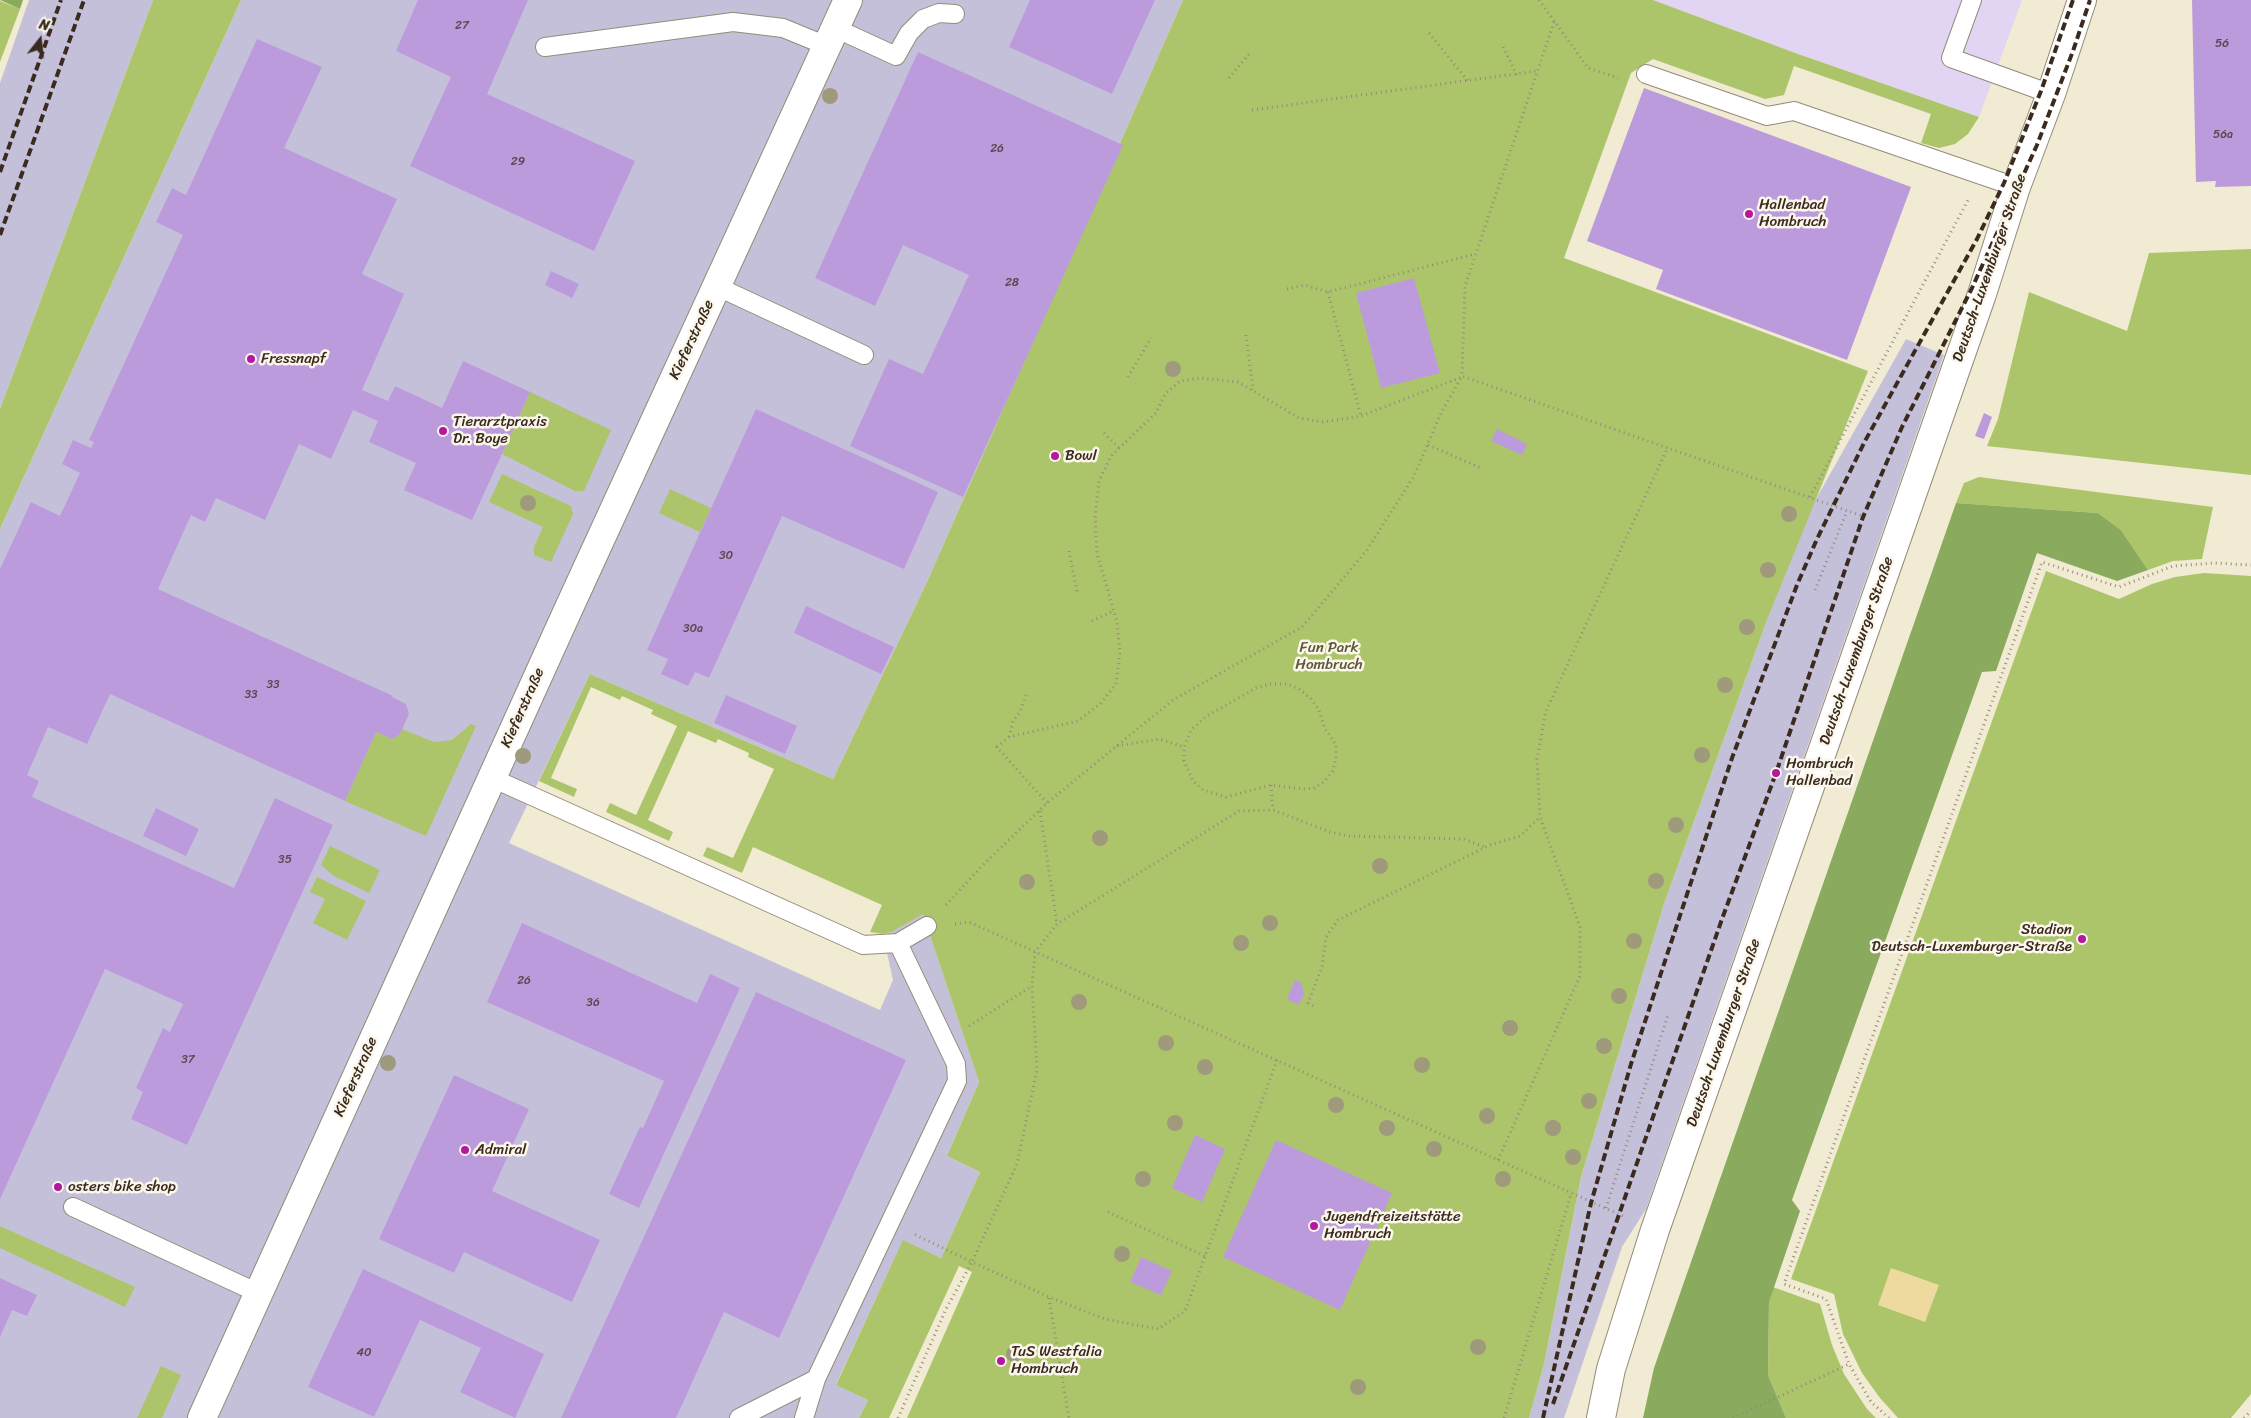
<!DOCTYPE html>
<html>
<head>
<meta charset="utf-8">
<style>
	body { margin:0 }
	#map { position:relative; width:2251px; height:1418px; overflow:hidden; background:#f0ebd2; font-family:Sriracha,sans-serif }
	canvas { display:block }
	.north { position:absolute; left:15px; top:15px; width:50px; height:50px; -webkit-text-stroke:4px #fbf7ec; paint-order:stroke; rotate:16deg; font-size:14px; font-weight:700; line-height:20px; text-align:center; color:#3b2a1e }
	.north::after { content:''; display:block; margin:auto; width:18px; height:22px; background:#3b2a1e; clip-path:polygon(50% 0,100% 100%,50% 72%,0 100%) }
</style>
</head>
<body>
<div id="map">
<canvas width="2251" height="1418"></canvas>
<div class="north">N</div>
</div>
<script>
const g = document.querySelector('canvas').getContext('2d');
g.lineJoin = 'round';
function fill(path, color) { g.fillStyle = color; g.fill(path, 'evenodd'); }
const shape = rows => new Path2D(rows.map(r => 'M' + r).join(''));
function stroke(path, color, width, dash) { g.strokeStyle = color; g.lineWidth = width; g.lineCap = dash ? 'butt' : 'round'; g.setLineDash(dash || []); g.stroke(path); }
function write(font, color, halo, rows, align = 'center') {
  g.font = font + ' Sriracha,sans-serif'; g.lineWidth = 5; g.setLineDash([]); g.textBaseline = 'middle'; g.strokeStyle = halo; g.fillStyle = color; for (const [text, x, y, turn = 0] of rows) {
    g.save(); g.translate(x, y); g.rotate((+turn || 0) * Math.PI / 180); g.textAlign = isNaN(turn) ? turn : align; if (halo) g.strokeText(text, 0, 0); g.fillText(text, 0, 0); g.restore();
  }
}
const built = shape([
	[1653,0,2022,0,1979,117,1798,54]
]);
const industrial = shape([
	[29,0,153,0,0,409,0,83],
	[241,0,1183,0,927,582,833,779,590,674,509,843,880,1010,893,980,883,935,892,932,923,913,979,1082,947,1156,980,1172,941,1258,903,1241,836,1384,868,1400,859,1418,0,1418,0,529],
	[1906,339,1944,355,1646,1209,1622,1247,1564,1418,1529,1418,1544,1364,1581,1177,1664,904,1767,620,1811,508]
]);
const green = shape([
	[153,0,241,0,0,529,0,409],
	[1183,0,1653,0,1798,54,1979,117,1968,134,1955,144,1939,148,1921,143,1931,114,1794,66,1784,95,1765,99,1653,59,1631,73,1564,258,1868,371,1767,620,1664,904,1581,1177,1544,1364,1529,1418,907,1418,972,1272,959,1266,889,1418,859,1418,868,1400,836,1385,903,1240,941,1258,980,1172,947,1156,979,1082,923,914,892,932,883,934,870,932,882,905,753,847,742,873,703,856,707,847,733,858,774,769,748,757,749,753,718,739,716,743,688,731,648,820,673,832,669,841,606,812,610,803,636,815,677,726,651,714,653,710,622,696,620,700,591,687,551,778,577,789,574,797,539,781,590,674,833,779,927,582],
	[0,1,20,9,0,62],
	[2251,249,2251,475,1987,446,1998,419,2029,292,2127,331,2149,253],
	[530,392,611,430,584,491,575,491,502,454],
	[502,474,571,506,573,514,551,562,534,555,534,547,543,527,489,502],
	[1979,477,2213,507,2202,559,2173,561,2148,570,2121,530,2098,513,1956,503,1964,483],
	[670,489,711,508,700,532,659,513],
	[2046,571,2119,599,2152,584,2175,577,2204,573,2251,576,2251,1394,2231,1418,1898,1418,1880,1398,1862,1373,1843,1334,1834,1294,1791,1279],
	[471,724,476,726,426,836,345,801,376,732,392,739,400,734,402,729,434,742,452,740],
	[330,846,380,870,369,893,334,876,321,865],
	[317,877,366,901,347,940,313,923,325,899,310,892],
	[0,1226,135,1287,125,1307,0,1248],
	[1773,1287,1820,1304,1832,1345,1844,1374,1867,1409,1876,1418,1786,1418,1768,1375,1769,1302],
	[161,1366,181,1375,162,1418,137,1418]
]);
const forest = shape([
	[0,0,23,0,20,9],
	[1956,503,2098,513,2121,530,2148,570,2117,581,2037,553,1996,671,1982,672,1792,1200,1800,1211,1769,1302,1768,1375,1786,1418,1643,1418,1654,1368]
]);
const sand = shape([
	[1891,1268,1939,1285,1925,1322,1878,1305]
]);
const building = shape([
	[418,0,528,0,487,94,635,161,594,251,410,166,451,77,396,51],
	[1030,0,1155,0,1112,94,1009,47],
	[2192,0,2251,0,2251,186,2215,187,2216,181,2196,182],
	[257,39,322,67,284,148,397,199,362,274,404,294,362,390,388,401,395,386,442,408,463,361,530,392,472,520,404,490,416,463,369,442,378,421,353,410,331,459,299,444,265,520,216,498,205,522,191,515,158,589,393,696,392,697,406,704,409,714,400,734,392,739,376,732,345,801,110,694,87,744,48,727,27,775,39,781,32,797,234,888,275,798,333,825,187,1145,131,1119,143,1092,136,1088,163,1028,170,1032,183,1004,105,969,0,1199,0,569,31,502,60,516,80,473,62,464,73,440,91,448,94,442,89,440,183,235,156,222,172,188,186,195],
	[918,52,1123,145,963,497,850,446,889,359,923,374,969,275,903,245,875,306,815,278],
	[1644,88,1911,187,1847,360,1656,289,1663,270,1587,241],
	[551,271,579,284,572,298,545,285],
	[1414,278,1440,373,1381,388,1356,293],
	[756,409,938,492,904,569,782,516,709,678,695,672,688,686,661,674,668,659,647,650],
	[1984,413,1992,417,1984,439,1975,436],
	[1497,429,1527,444,1522,455,1491,441],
	[806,606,894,647,881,674,794,633],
	[726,695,797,726,785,754,714,723],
	[156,808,199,829,186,856,143,836],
	[522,923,697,1003,710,974,740,988,639,1208,609,1194,640,1127,643,1128,664,1081,487,1002],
	[1295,980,1301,982,1304,994,1299,1005,1287,999],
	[756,992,906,1060,779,1338,724,1312,676,1418,561,1418],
	[454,1075,529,1109,492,1191,600,1240,572,1302,464,1252,454,1273,379,1239],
	[1195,1135,1225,1149,1202,1202,1172,1188],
	[1276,1140,1392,1193,1340,1310,1223,1257],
	[1141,1257,1172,1271,1161,1295,1130,1282],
	[363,1269,544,1354,515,1418,460,1392,481,1348,420,1320,374,1417,308,1387],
	[0,1278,37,1295,27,1316,12,1310,0,1337]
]);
const path = shape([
	[1539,0,1588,68,1618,78],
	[1554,22,1465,286,1462,376,1868,518],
	[1429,33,1468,81],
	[1503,47,1517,75],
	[1229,78,1249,54],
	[1252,110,1537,71],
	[1287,289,1305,285,1328,292,1475,254],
	[1328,292,1361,416],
	[1246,335,1253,390],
	[1128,377,1151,338],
	[1104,433,1119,448],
	[1428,445,1481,468],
	[1810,497,1968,200],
	[1069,551,1077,592],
	[1815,590,1847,511],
	[1092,621,1113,611],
	[1270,684,1287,684,1299,689,1311,699,1319,710,1324,727,1336,745,1336,758,1333,771,1324,782,1314,788,1305,789,1271,785,1226,797,1203,790,1193,781,1184,761,1184,747,1191,730,1207,716,1256,688,1270,684],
	[1009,737,1013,721,1020,712,1026,695],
	[1117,746,1159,739,1184,747],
	[1271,785,1273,810],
	[1047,803,997,747,1009,737,1078,721,1101,703,1116,684,1120,652,1117,622,1097,554,1095,518,1099,481,1111,456,1156,413,1165,394,1180,381,1200,378,1238,382,1299,418,1323,422,1361,416,1462,377],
	[1040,811,1057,924],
	[946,905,980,868,1047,803,1173,700,1302,627,1367,550,1414,476,1441,413,1462,376],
	[955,924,969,922,1625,1217],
	[1313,1006,1308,1003,1322,967,1326,937,1338,920,1490,845,1520,836,1540,817],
	[969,1026,1032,986],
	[1277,1060,1185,1311,1158,1329,1105,1319,1049,1297,972,1262,1017,1164,1037,1069,1032,986,1035,952,1057,924,1239,811,1273,810,1330,832,1348,836,1463,839,1485,847],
	[1498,1160,1580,976,1580,927,1540,817,1537,759,1546,711,1668,447],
	[1606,1208,1668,1015],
	[1108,1212,1205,1256],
	[1049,1298,1069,1418],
	[898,1418,946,1309,972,1262,914,1234],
	[1504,1418,1571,1194],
	[1733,1418,1849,1364],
	[1889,1418,1871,1402,1849,1364,1826,1299,1784,1284,2042,562,2119,587,2173,566,2215,563,2251,565],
	[2244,1418,2251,1411]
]);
const service = shape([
	[1972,0,1951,58,2051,94],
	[835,28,896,56,909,33,923,19,939,13,955,14],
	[545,47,733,22,783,28,827,46],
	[1646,74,1767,116,1794,111,2016,187],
	[716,286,864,355],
	[492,778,863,945,898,943,927,926],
	[73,1207,258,1293],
	[739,1418,816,1379],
	[804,1418,816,1379,957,1081,956,1064,898,943]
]);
const minor = shape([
	[202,1418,568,610,848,0],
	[1601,1418,1611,1369,1655,1230,1982,294,2016,187,2051,94,2082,0]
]);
const rail = shape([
	[0,172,61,0],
	[0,235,84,0],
	[1553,1404,1722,919,1776,773,1863,517,1902,427,1972,288,2037,145,2073,51,2090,0],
	[1543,1418,1591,1203,1631,1064,1732,758,1797,585,1817,539,1865,441,1977,239,2004,183,2041,91,2073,0]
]);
const trees = [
	[830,96],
	[1173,369],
	[528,503],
	[1789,514],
	[1768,570],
	[1747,627],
	[1725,685],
	[1702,755],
	[523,756],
	[1676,825],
	[1100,838],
	[1380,866],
	[1656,881],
	[1027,882],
	[1270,923],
	[1634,941],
	[1241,943],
	[1619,996],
	[1079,1002],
	[1510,1028],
	[1166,1043],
	[1604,1046],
	[388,1063],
	[1422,1065],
	[1205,1067],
	[1589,1101],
	[1336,1105],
	[1487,1116],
	[1175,1123],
	[1387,1128],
	[1553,1128],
	[1434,1149],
	[1573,1157],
	[1143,1179],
	[1503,1179],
	[1122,1254],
	[1478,1347],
	[1014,1354],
	[1358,1387]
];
const markers = [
	[1749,214,5,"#b5179e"],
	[251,359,5,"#b5179e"],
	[443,431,5,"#b5179e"],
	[1055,456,5,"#b5179e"],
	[1776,773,5,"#b5179e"],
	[2082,939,5,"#b5179e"],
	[465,1150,5,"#b5179e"],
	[58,1187,5,"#b5179e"],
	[1314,1226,5,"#b5179e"],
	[1001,1361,5,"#b5179e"]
];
const numberNames = [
	["27",462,26],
	["56",2222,44],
	["56a",2223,135],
	["26",997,149],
	["29",518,162],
	["28",1012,283],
	["30",726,556],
	["30a",693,629],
	["33",273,685],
	["33",251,695],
	["35",285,860],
	["26",524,981],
	["36",593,1003],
	["37",188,1060],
	["40",364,1353]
];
const poiNames = [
	["Hallenbad",1759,205],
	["Hombruch",1759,222],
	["Fressnapf",261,359],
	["Tierarztpraxis",453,422],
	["Dr. Boye",453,439],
	["Bowl",1065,456],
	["Hombruch",1786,764],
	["Hallenbad",1786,781],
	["Stadion",2072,930,"right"],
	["Deutsch-Luxemburger-Straße",2072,947,"right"],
	["Admiral",475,1150],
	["osters bike shop",68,1187],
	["Jugendfreizeitstätte",1324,1217],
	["Hombruch",1324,1234],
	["TuS Westfalia",1011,1352],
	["Hombruch",1011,1369]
];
const streetNames = [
	["Deutsch-Luxemburger Straße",1990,268,-71],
	["Kieferstraße",692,340,-65],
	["Deutsch-Luxemburger Straße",1857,651,-71],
	["Kieferstraße",523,708,-66],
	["Deutsch-Luxemburger Straße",1724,1033,-71],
	["Kieferstraße",356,1077,-66]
];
const parkNames = [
	["Fun Park",1329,648],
	["Hombruch",1329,665]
];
fill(built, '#e2d4f3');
fill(industrial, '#c5c0da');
fill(green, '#adc56a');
fill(forest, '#8aaa5e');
fill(sand, '#eeda9e');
fill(building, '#bc9bdd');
stroke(service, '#968a78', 20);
stroke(minor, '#968a78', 30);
stroke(path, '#968a78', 3, [1, 4]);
stroke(service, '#fff', 18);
stroke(minor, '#fff', 28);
stroke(rail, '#3b2a1e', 4, [8, 4]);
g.fillStyle = '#9f9a7c';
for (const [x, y] of trees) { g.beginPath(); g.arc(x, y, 8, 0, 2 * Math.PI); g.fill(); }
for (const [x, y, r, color] of markers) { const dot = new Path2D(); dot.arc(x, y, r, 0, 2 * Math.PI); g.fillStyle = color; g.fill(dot); stroke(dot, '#fbf7ec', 2); }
write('12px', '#5b464e', null, numberNames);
write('15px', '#3b2a1e', '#fbf7ec', poiNames, 'left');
write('15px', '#3b2a1e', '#fbf7ec', streetNames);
write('15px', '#5d5835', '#fbf7ec', parkNames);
</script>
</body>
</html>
